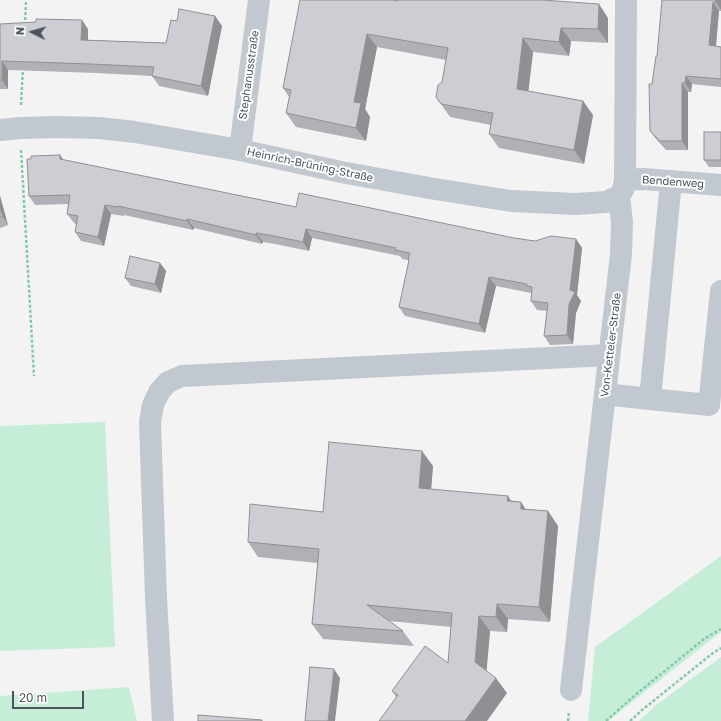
<!DOCTYPE html>
<html>
<head>
<meta charset="utf-8">
<style>
	body { margin:0 }
	#map { position:relative; width:721px; height:721px; overflow:hidden; background:#f4f3f3; font-family:"Golos Text",sans-serif }
	canvas { display:block }
	.north { position:absolute; left:12px; top:12px; width:40px; height:40px; -webkit-text-stroke:3px #fff; paint-order:stroke; rotate:275deg; font-size:11px; font-weight:700; line-height:16px; text-align:center; color:#4b545e }
	.north::after { content:''; display:block; margin:auto; width:14px; height:18px; background:#4b545e; clip-path:polygon(50% 0,100% 100%,50% 72%,0 100%) }
	.scale { position:absolute; left:12px; top:691px; width:72px; height:18px; box-sizing:border-box; border:2px solid #4b545e; border-top:0; padding-left:5px; font-size:12px; line-height:14px; white-space:nowrap; color:#4b545e; -webkit-text-stroke:3px #fff; paint-order:stroke }
</style>
</head>
<body>
<div id="map">
<canvas width="721" height="721"></canvas>
<div class="north">N</div>
<div class="scale">20 m</div>
</div>
<script>
const g = document.querySelector('canvas').getContext('2d');
g.lineJoin = 'round';
function fill(path, color) { g.fillStyle = color; g.fill(path, 'evenodd'); }
const shape = rows => new Path2D(rows.map(r => 'M' + r).join(''));
function stroke(path, color, width, dash) { g.strokeStyle = color; g.lineWidth = width; g.lineCap = dash ? 'butt' : 'round'; g.setLineDash(dash || []); g.stroke(path); }
function write(font, color, halo, rows, align = 'center') {
  g.font = font + ' "Golos Text",sans-serif'; g.lineWidth = 4; g.setLineDash([]); g.textBaseline = 'middle'; g.strokeStyle = halo; g.fillStyle = color; for (const [text, x, y, turn = 0] of rows) {
    g.save(); g.translate(x, y); g.rotate((+turn || 0) * Math.PI / 180); g.textAlign = isNaN(turn) ? turn : align; if (halo) g.strokeText(text, 0, 0); g.fillText(text, 0, 0); g.restore();
  }
}
const green = shape([
	[105,422,115,647,0,651,0,426],
	[721,556,721,632,608,721,588,721,595,647],
	[721,657,721,721,639,721,656,705],
	[129,687,137,721,0,721,0,696]
]);
const path = shape([
	[25,25,26,0],
	[21,105,23,68],
	[21,150,34,376],
	[568,721,569,712],
	[606,721,634,696,704,639,721,629],
	[630,721,642,710,713,653,721,648]
]);
const minor = shape([
	[0,130,20,128,57,127,99,128,135,132,240,150,341,172,429,188,511,201,576,204,606,202,619,196],
	[240,150,259,0],
	[625,180,643,179,721,185],
	[671,181,650,399,709,405,721,291],
	[605,394,650,399],
	[571,690,621,254,622,222,619,196,623,190,625,180,626,0],
	[163,721,156,598,150,422,153,405,159,392,168,382,182,376,609,355]
]);
const wall = shape([
	[662,0,721,0,721,11,719,11,716,46,721,47,721,87,692,84,691,92,688,92,688,150,666,150,656,139,650,131,652,84,657,56],
	[398,1,608,18,608,43,571,41,569,56,533,52,528,91,583,101,593,115,584,164,499,148,489,134,491,125,450,117,436,97,442,82,446,60,377,47,365,109,370,117,366,141,296,127,286,113,289,97,283,88],
	[215,16,222,26,208,96,159,86,152,76,97,73,8,70,8,89,0,89,0,24,88,29,88,40,166,43,177,21],
	[721,132,721,167,709,167,704,160],
	[60,155,63,160,296,207,514,238,535,241,576,239,582,248,577,295,581,301,576,313,573,344,550,345,544,336,547,311,537,310,531,301,531,293,496,286,485,333,405,316,399,307,409,261,408,260,402,259,400,256,312,238,309,251,275,244,263,242,262,244,194,228,193,230,124,215,124,216,111,214,104,246,81,241,75,232,76,224,74,223,67,214,69,204,35,205,29,196,31,159],
	[0,196,8,225,0,228],
	[160,263,166,271,161,293,131,286,125,278],
	[433,466,431,489,521,502,525,509,548,511,558,526,550,622,508,619,507,632,490,631,486,671,507,693,396,697,392,691,448,663,451,627,389,621,403,631,414,646,323,639,312,624,318,563,258,557,248,542,323,512]
]);
const shadedWall = shape([
	[716,0,721,0,721,10,716,2],
	[713,2,719,11,715,54,709,45],
	[599,4,608,18,608,43,598,29],
	[215,16,222,26,208,96,201,86],
	[82,20,88,29,88,49,81,40],
	[561,28,571,41,569,56,559,42],
	[367,34,377,47,365,109,370,117,366,141,356,128,354,102],
	[523,38,533,52,527,103,517,89],
	[2,61,8,70,8,89,2,80],
	[686,76,692,84,691,92,685,83],
	[682,83,688,92,688,150,682,141],
	[583,101,593,115,584,164,574,150],
	[60,155,66,164,60,159],
	[0,196,8,225,3,217,0,208],
	[105,205,111,214,104,246,98,237],
	[187,219,194,228,193,230,187,221],
	[306,229,312,238,309,251,303,242],
	[256,233,263,242,262,244,256,235],
	[576,239,582,248,577,295,581,301,576,313,573,344,567,335,570,290],
	[160,263,166,271,161,293,155,284],
	[489,277,496,286,485,333,479,324],
	[422,451,433,466,430,503,419,488],
	[508,496,518,511,507,501],
	[521,502,531,518,521,509],
	[548,511,558,526,550,622,539,607],
	[497,604,508,619,507,632,496,617],
	[479,616,490,631,486,678,475,662],
	[334,669,340,678,335,721,328,721],
	[496,678,507,693,487,721,465,721]
]);
const building = shape([
	[300,0,393,0,398,1,398,0,542,0,599,4,598,29,561,28,559,42,523,38,517,89,583,101,574,150,489,134,493,113,441,104,436,97,438,85,442,82,448,48,367,34,354,102,361,103,356,128,286,113,291,90,283,88,300,0],
	[662,0,716,0,716,2,713,2,709,45,721,47,721,79,686,76,685,83,682,83,682,141,660,141,650,131,649,84,652,84,656,56,657,56,662,0],
	[179,9,215,16,201,86,152,76,154,67,91,64,2,61,2,80,0,80,0,24,36,22,36,19,82,20,81,40,166,43,171,20,177,21,179,9],
	[704,132,721,132,721,160,704,160,704,132],
	[60,155,60,159,296,207,299,193,514,238,535,241,551,236,576,239,570,290,575,292,569,304,567,335,544,336,548,303,531,301,532,287,527,286,527,284,489,277,479,324,399,307,409,260,408,260,410,253,395,250,396,248,306,229,303,242,269,235,256,233,256,235,187,219,187,221,118,206,118,207,105,205,98,237,75,232,78,216,67,214,70,195,29,196,27,159,31,159,31,156,60,155],
	[0,208,3,217,0,217,0,208],
	[130,256,160,263,155,284,125,278,130,256],
	[329,442,422,451,419,488,508,496,507,501,521,502,521,509,548,511,539,607,497,604,496,617,479,616,475,662,496,678,465,721,379,721,398,695,392,691,425,646,448,663,452,613,367,605,403,631,312,624,319,549,248,542,250,504,323,512,329,442],
	[310,667,334,669,328,721,305,721,310,667],
	[198,715,262,720,262,721,198,721,198,715]
]);
const streetNames = [
	["Stephanusstraße",249,75,-82],
	["Heinrich-Brüning-Straße",310,165,12],
	["Bendenweg",673,182,4],
	["Von-Ketteler-Straße",611,345,-83]
];
fill(green, '#c6edd8');
stroke(path, '#80c9aa', 2.5, [3, 2]);
stroke(minor, '#c2c8cf', 22);
fill(wall, '#b0b1b6');
fill(shadedWall, '#909094');
fill(building, '#cdced4');
stroke(building, '#909094', 1);
write('11px', '#4b545e', '#fff', streetNames);
</script>
</body>
</html>
